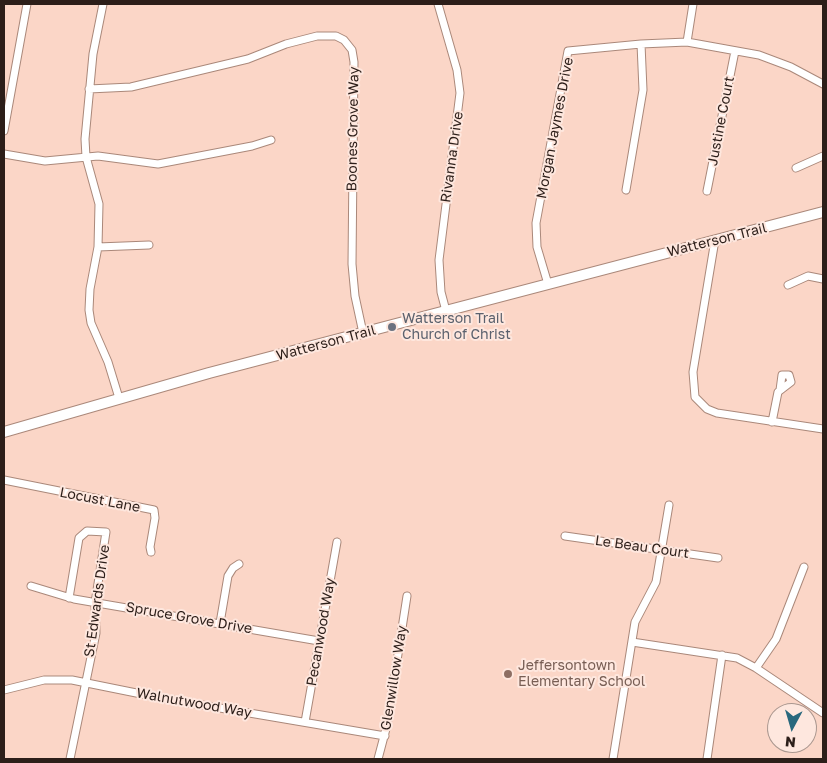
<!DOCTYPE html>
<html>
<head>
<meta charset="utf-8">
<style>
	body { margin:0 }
	#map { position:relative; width:827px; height:763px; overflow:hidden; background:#fbd6c7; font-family:"Golos Text",sans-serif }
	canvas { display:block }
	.frame { position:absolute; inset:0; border:5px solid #2c1e19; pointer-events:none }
	.north { position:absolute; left:767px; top:703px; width:50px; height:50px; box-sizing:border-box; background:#fee7de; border:1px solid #aa978f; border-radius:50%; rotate:186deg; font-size:14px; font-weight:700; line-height:20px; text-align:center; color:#2c1e19 }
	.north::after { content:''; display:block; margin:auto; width:18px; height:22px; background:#29687d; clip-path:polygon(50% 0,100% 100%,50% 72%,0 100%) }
</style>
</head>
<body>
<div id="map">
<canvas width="827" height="763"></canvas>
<div class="frame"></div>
<div class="north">N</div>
</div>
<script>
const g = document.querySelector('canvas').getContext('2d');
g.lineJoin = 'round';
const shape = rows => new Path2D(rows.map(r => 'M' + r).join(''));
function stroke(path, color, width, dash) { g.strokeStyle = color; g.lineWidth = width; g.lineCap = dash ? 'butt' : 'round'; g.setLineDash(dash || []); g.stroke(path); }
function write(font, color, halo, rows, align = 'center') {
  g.font = font + ' "Golos Text",sans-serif'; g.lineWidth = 4; g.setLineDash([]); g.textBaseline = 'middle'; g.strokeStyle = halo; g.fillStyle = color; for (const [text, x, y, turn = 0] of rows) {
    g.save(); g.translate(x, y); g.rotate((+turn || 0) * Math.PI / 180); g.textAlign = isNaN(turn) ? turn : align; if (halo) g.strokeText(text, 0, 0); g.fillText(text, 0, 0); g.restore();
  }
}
const minor = shape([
	[103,4,93,54,85,139,86,157,99,204,98,247,90,289,89,310,91,323,108,362,119,398],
	[438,4,457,70,460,93,439,260,441,292,446,311],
	[687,42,693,4],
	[89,89,131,87,248,59,286,44,317,36,336,36,344,40,352,50,354,62,352,264,355,296,363,333],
	[4,131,27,4],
	[4,154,45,161,98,156,158,164,252,146,271,140],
	[796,168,823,156],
	[626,190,643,90,641,44],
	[707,191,735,51],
	[715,240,693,372,695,397,707,409,717,413,823,429],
	[98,247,149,245],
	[548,284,537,247,536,223,568,51,641,44,687,42,759,55,791,67,823,84],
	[788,285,808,276,823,279],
	[772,422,778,392,791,382,789,375,782,375,780,390],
	[4,480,154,510,155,518,150,547,151,552],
	[565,536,718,558],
	[31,586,74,599,319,641],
	[69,598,79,538,87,531,106,532,95,603,96,633,70,759],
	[220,623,228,576,233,568,239,564],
	[632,642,737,658,756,668,823,713],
	[756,668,776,639,804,567],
	[4,690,44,680,72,680,161,698,385,736],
	[305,722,337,542],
	[378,759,387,725,407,596],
	[613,759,635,622,656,582,669,505],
	[707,759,722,655]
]);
const secondary = shape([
	[4,432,209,373,823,212]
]);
const markers = [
	[392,327,5,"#6b7280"],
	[508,674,5,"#8d6e63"]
];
const streetNames = [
	["Justine Court",721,121,-79],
	["Morgan Jaymes Drive",555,128,-79],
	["Boones Grove Way",353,129,-89],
	["Rivanna Drive",452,157,-82],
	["Watterson Trail",717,240,-14],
	["Watterson Trail",326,343,-15],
	["Locust Lane",100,500,11],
	["Le Beau Court",642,547,8],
	["St Edwards Drive",97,601,-82],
	["Spruce Grove Drive",189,618,10],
	["Pecanwood Way",321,632,-80],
	["Glenwillow Way",394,678,-81],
	["Walnutwood Way",194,703,10]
];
const worshipNames = [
	["Watterson Trail",402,319],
	["Church of Christ",402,335]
];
const educationNames = [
	["Jeffersontown",518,666],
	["Elementary School",518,682]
];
stroke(minor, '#aa887a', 9);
stroke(secondary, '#aa887a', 12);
stroke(minor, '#fff', 7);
stroke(secondary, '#fff', 10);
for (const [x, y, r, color] of markers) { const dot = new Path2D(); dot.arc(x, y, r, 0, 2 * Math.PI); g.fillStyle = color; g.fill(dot); stroke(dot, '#fee7de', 2); }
write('14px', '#2c1e19', '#fee7de', streetNames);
write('14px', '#5b616d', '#fee7de', worshipNames, 'left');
write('14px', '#785e54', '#fee7de', educationNames, 'left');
</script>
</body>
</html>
